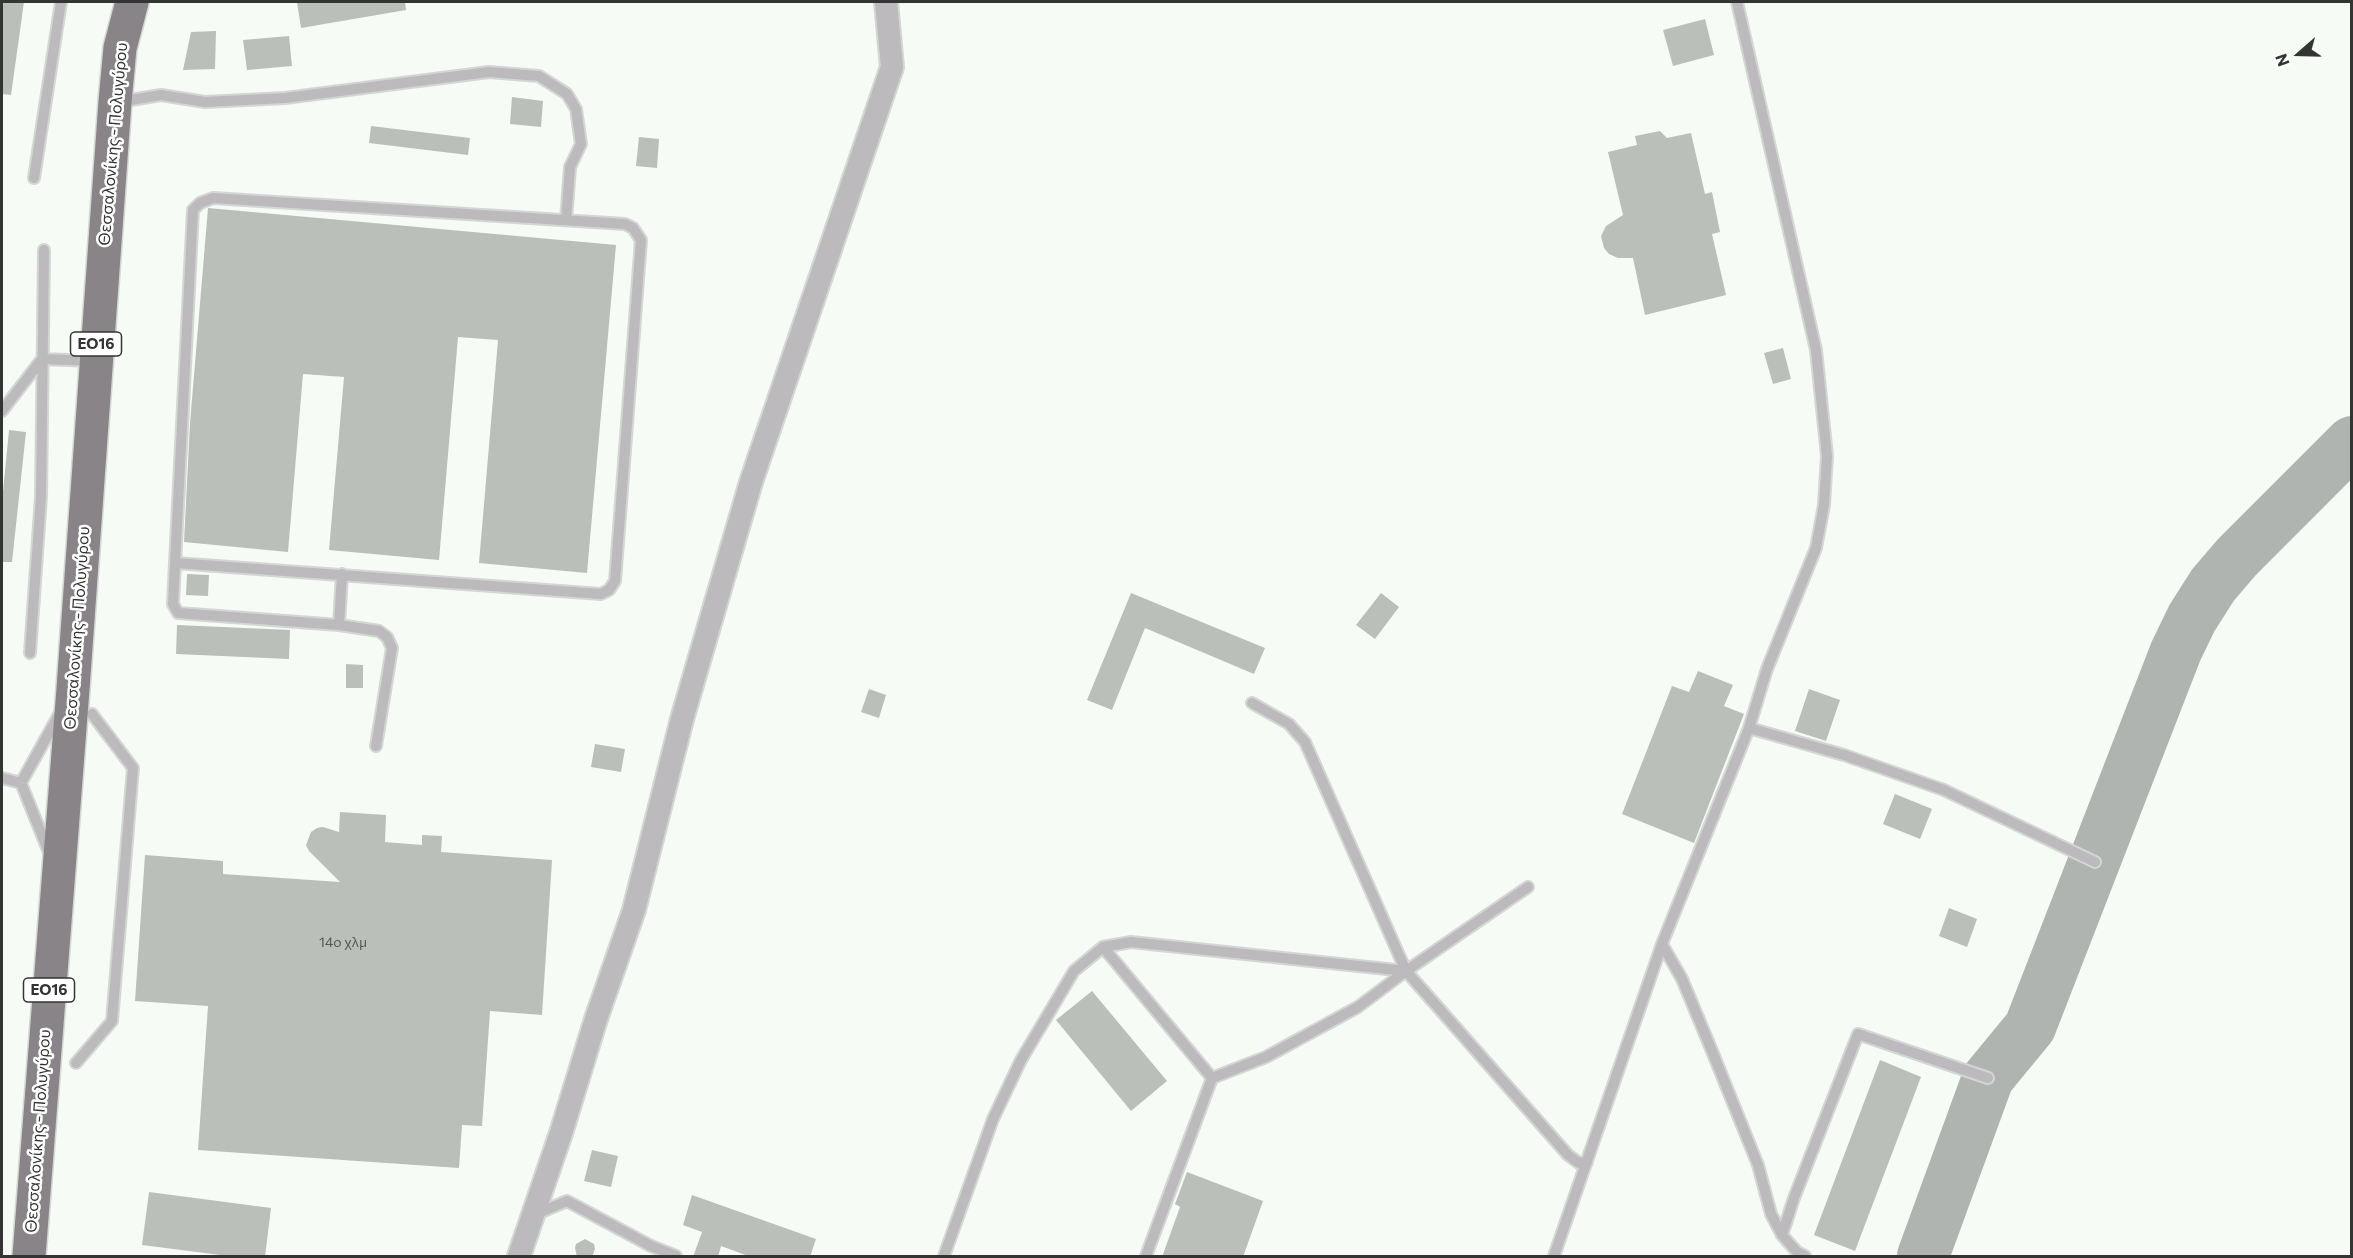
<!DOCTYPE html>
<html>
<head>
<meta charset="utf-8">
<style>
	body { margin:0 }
	#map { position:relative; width:2353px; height:1258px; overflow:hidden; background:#f6fbf6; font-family:Commissioner,sans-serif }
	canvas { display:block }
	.frame { position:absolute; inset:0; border:3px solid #333533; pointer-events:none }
	.north { position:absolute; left:2269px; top:24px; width:60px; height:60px; -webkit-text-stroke:4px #fff; paint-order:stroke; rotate:250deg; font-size:16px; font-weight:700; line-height:24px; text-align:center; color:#333533 }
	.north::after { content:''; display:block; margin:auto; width:21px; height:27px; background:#333533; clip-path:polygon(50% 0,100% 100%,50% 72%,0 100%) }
</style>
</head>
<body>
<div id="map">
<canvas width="2353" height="1258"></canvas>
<div class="frame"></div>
<div class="north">N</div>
</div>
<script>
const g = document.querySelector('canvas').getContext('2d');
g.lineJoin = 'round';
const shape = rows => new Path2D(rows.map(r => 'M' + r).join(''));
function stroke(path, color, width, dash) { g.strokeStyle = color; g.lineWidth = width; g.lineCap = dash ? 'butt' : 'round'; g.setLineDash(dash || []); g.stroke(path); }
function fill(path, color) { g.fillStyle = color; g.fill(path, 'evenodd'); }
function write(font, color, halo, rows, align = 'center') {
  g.font = font + ' Commissioner,sans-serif'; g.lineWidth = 5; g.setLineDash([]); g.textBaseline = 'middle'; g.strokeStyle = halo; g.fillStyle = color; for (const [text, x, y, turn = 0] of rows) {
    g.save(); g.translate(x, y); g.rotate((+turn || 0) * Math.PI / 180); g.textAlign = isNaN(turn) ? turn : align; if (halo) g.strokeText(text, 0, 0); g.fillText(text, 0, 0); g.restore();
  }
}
const taxiway = shape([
	[1923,1256,1988,1078,2030,1027,2176,651,2192,618,2213,585,2237,557,2352,442]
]);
const building = shape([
	[2,2,24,2,11,95,2,94],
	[297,2,405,2,406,10,301,28],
	[1705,19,1714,55,1673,66,1663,30],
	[216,31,215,69,183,70,191,32],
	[289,36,292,66,247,70,243,40],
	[512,97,543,101,541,127,510,124],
	[371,126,470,138,468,155,369,143],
	[1660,131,1667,138,1691,133,1705,194,1712,192,1720,232,1712,234,1726,295,1645,315,1633,258,1618,258,1609,254,1604,248,1601,236,1606,226,1623,215,1608,152,1637,145,1635,136],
	[639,137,659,139,657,168,636,166],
	[208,208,616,245,587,573,479,563,498,340,458,337,439,560,329,550,344,377,303,374,288,552,184,542,190,423],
	[1783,348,1791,379,1773,384,1764,353],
	[9,430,26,432,12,562,2,562,2,502],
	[187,574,209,575,208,596,186,595],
	[1131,593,1265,648,1254,674,1145,628,1112,710,1087,700],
	[1381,593,1399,607,1375,639,1356,625],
	[177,625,290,630,289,659,176,654],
	[346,664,363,665,363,688,346,688],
	[1698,671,1733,685,1724,706,1744,714,1694,843,1622,814,1672,686,1689,692],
	[869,689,886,695,879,718,861,712],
	[1809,689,1840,700,1826,741,1795,731],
	[595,744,625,749,621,772,591,767],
	[1895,794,1932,809,1920,839,1883,824],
	[340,812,386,815,385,842,422,845,422,835,442,836,441,852,552,860,542,1015,490,1011,482,1126,462,1125,459,1168,198,1150,208,1006,135,1001,145,855,223,861,223,874,340,882,309,851,306,845,311,832,317,828,323,827,339,832],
	[1949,908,1977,919,1967,947,1939,936],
	[1092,991,1167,1081,1131,1111,1056,1020],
	[1880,1060,1921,1077,1855,1251,1814,1235],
	[592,1150,618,1156,611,1187,584,1181],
	[1187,1172,1263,1201,1243,1257,1162,1257,1180,1207,1175,1204],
	[149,1192,271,1208,265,1257,236,1257,142,1245],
	[692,1195,816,1239,810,1257,751,1257,721,1246,718,1257,693,1257,702,1232,683,1225],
	[585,1239,594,1244,595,1249,592,1257,577,1257,575,1248,576,1244]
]);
const service = shape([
	[119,102,161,95,205,102,285,98,489,72,539,76,567,94,576,109,581,144,570,167,566,220],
	[34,178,61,2],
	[213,198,625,224,633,228,641,240,615,581,609,590,601,594,175,563,193,210,200,203,213,198],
	[2,411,42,359,94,361],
	[175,563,173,604,178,613,339,625,379,631,387,637,392,648,376,746],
	[339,625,342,574],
	[30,653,41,497,44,250],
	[1252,703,1289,724,1305,742,1406,971,1568,1155,1579,1163,1587,1162],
	[1749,728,1844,755,1944,790,2095,862],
	[2,778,21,783],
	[21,783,60,713],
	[21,783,50,855],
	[1662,944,1682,979,1712,1051,1758,1165,1771,1214,1782,1235,1797,1252,1805,1256],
	[1103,947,1212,1078],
	[76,1063,112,1021,133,768,92,714],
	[534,1215,567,1201,651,1246,676,1256],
	[1782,1235,1794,1198,1858,1034,1988,1078],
	[944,1256,993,1119,1021,1060,1074,971,1103,947,1131,942,1406,971],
	[1146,1256,1212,1078,1266,1057,1358,1007,1406,971,1528,887],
	[1554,1256,1662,944,1749,728,1767,669,1816,548,1824,505,1827,456,1816,350,1737,2]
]);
const minor = shape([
	[519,1256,561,1133,596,1019,634,910,682,719,751,482,892,67,886,2]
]);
const primary = shape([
	[29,1256,73,689,115,102,120,48,132,2]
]);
const numberNames = [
	["14ο χλμ",343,942]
];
const shields = [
	[96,344,51],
	[49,990,51]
];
const shieldNames = [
	["ΕΟ16",96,344],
	["ΕΟ16",49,990]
];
const streetNames = [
	["Θεσσαλονίκης - Πολυγύρου",113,144,-85],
	["Θεσσαλονίκης - Πολυγύρου",77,628,-86],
	["Θεσσαλονίκης - Πολυγύρου",38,1131,-86]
];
stroke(taxiway, '#b0b4b0', 52);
fill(building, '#babfba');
stroke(service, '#d3d7d3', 14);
stroke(minor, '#d3d7d3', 26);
stroke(primary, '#d3d7d3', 36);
stroke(service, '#bcbabc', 10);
stroke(minor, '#bcbabc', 22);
stroke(primary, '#888488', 33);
write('14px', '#555855', null, numberNames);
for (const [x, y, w] of shields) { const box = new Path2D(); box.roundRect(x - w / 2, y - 12, w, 24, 4.5); g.fillStyle = '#fff'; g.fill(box); stroke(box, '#333533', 1.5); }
write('bold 15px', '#333533', null, shieldNames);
write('16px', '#333533', '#fff', streetNames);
</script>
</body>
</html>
